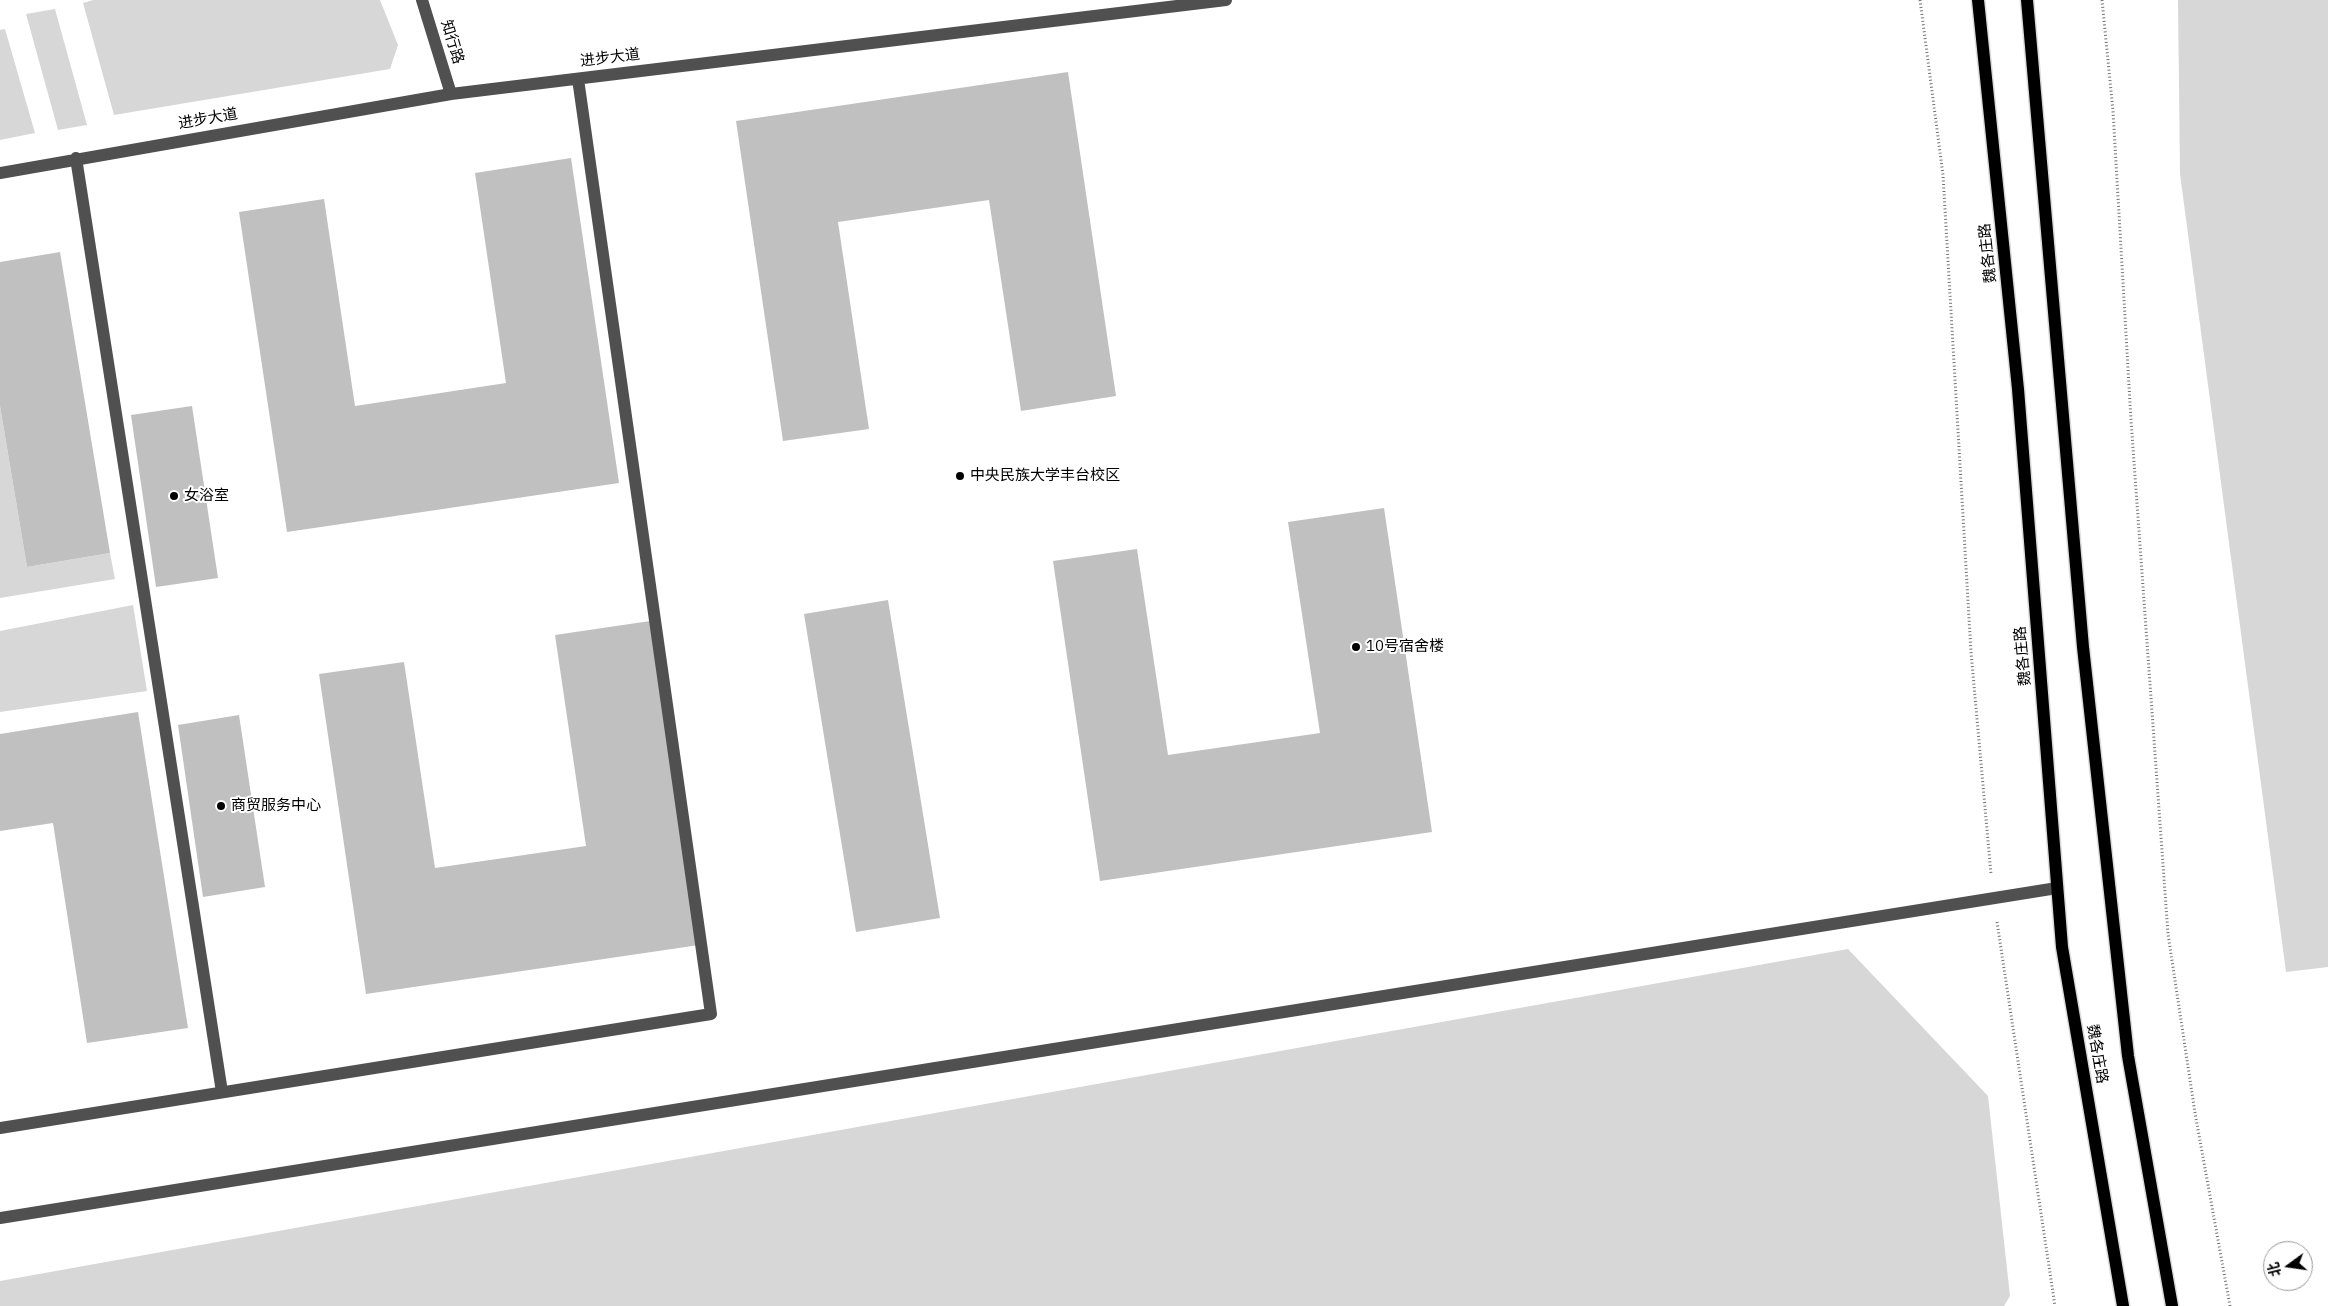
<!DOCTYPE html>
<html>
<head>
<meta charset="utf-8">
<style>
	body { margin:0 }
	#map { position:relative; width:2328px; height:1306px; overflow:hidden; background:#fff; font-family:"IBM Plex Sans","Noto Sans SC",sans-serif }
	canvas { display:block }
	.north { position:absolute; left:2263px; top:1241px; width:50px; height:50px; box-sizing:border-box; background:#fff; border:1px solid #999; border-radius:50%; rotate:256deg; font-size:14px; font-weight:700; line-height:20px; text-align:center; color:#000 }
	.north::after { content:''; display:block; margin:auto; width:18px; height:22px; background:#000; clip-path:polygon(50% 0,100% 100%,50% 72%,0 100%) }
</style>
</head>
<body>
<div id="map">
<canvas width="2328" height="1306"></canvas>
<div class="north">北</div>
</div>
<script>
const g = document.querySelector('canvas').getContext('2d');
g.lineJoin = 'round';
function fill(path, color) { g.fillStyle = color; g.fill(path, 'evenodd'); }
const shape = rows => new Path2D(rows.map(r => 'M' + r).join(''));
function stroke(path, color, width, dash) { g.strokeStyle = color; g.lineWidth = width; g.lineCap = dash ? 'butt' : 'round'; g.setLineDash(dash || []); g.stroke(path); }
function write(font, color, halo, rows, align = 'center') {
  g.font = font + ' "IBM Plex Sans","Noto Sans SC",sans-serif'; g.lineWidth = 4; g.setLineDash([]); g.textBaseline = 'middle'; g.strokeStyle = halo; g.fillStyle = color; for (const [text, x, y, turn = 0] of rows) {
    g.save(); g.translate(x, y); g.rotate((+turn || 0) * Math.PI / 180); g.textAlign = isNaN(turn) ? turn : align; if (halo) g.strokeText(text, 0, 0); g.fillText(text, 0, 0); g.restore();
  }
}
const green = shape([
	[93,0,380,0,398,45,390,69,114,115,83,3],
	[2178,0,2328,0,2328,967,2286,972,2180,174],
	[55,9,87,125,58,130,26,14],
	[5,29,35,133,0,140,0,30],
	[0,406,27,567,110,553,115,579,0,598],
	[133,605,147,691,0,712,0,631],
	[1848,949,1988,1096,2010,1296,2004,1306,0,1306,0,1281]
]);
const building = shape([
	[1068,72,1116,396,1021,411,989,200,838,222,869,429,783,441,736,121],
	[571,158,619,483,287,532,239,212,324,199,355,406,506,383,475,173],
	[60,252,110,553,27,567,0,406,0,262],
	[192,406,218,578,156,587,131,415],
	[1384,508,1432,832,1100,881,1053,561,1137,549,1168,755,1320,733,1288,522],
	[888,600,940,918,856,932,804,614],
	[650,621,699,945,366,994,319,674,404,662,435,868,586,846,555,635],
	[138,712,188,1028,87,1043,53,823,0,831,0,734],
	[239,715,265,887,203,897,178,725]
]);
const path = shape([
	[1920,0,1943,175,1971,652,1991,874],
	[2102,0,2113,111,2131,420,2168,934,2195,1113,2230,1306],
	[1997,922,2055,1306]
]);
const minor = shape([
	[422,0,451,94],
	[76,158,222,1092],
	[0,173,451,94,1226,0],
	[0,1128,711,1014,578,79],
	[0,1218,2057,888]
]);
const major = shape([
	[1978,0,2018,389,2062,947,2123,1306],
	[2027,0,2083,647,2128,1056,2172,1306]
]);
const markers = [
	[960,476,5,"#000"],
	[174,496,5,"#000"],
	[1356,647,5,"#000"],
	[221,806,5,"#000"]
];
const streetNames = [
	["知行路",452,42,73],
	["进步大道",610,58,-7],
	["进步大道",208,119,-10],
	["魏各庄路",1988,253,-96],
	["魏各庄路",2023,656,-95],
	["魏各庄路",2097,1054,80]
];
const poiNames = [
	["中央民族大学丰台校区",970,476],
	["女浴室",184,496],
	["10号宿舍楼",1366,647],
	["商贸服务中心",231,806]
];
fill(green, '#d7d7d7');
fill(building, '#c0c0c0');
stroke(major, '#dbdbdb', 15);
stroke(path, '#727272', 3, [1, 2.5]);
stroke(minor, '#505050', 12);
stroke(major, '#000', 12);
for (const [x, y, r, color] of markers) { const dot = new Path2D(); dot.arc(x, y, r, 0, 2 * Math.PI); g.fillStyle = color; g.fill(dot); stroke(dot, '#fff', 2); }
write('15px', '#000', '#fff', streetNames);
write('15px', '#000', '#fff', poiNames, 'left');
</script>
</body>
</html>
